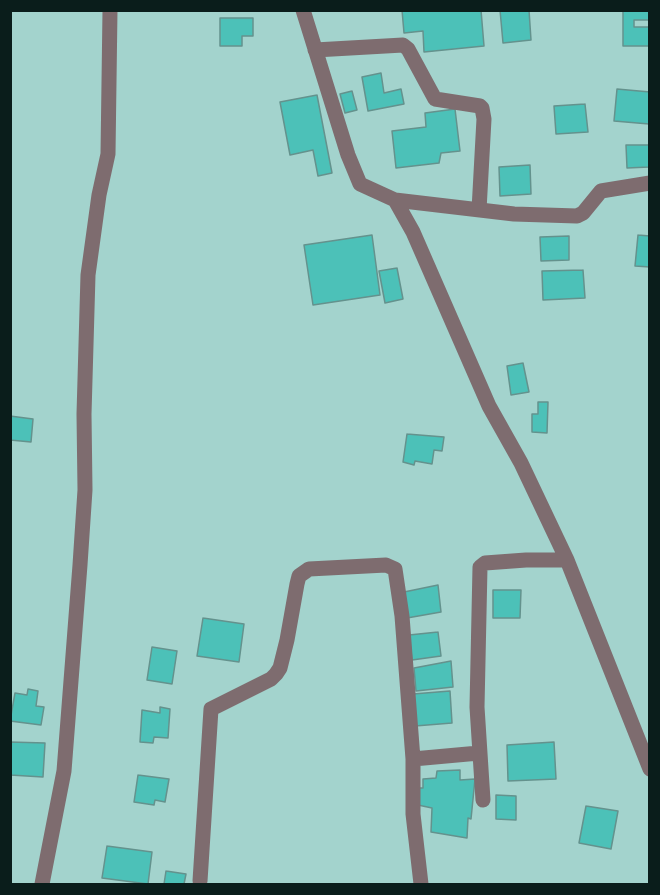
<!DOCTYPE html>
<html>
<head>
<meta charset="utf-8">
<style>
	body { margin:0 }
	#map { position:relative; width:660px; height:895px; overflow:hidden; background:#a3d3cd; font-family:"Source Sans 3",sans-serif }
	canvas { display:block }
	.frame { position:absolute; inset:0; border:12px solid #0a1d1b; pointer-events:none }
</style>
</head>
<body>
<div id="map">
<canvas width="660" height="895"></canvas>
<div class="frame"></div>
</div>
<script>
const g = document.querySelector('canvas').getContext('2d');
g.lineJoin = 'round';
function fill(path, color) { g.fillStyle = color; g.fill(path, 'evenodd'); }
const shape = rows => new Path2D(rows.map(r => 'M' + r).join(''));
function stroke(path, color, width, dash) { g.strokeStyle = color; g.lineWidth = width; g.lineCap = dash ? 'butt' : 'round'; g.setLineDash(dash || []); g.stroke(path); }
const building = shape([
	[402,10,481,10,484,46,424,52,423,31,404,33,402,10],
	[500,10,529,10,531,40,503,43,500,10],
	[623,11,650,11,650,20,634,20,634,27,650,27,650,46,623,46,623,11],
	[220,18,253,18,253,36,242,36,242,46,220,46,220,18],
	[381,73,384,93,401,89,404,104,368,111,362,77,381,73],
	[617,89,650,92,649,124,614,121,617,89],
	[352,91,357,110,345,113,340,94,352,91],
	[317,95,332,173,318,176,313,150,290,155,280,102,317,95],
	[585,104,588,132,556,134,554,106,585,104],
	[455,109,460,151,441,153,439,163,396,168,392,131,426,127,425,113,455,109],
	[626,145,649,145,649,167,627,168,626,145],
	[530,165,531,194,500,196,499,167,530,165],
	[372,235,380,295,313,305,304,245,372,235],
	[638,235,650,236,650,267,635,266,638,235],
	[569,236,569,260,541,261,540,237,569,236],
	[397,268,403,299,385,303,379,271,397,268],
	[583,270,585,298,543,300,542,271,583,270],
	[523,363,529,392,511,395,507,366,523,363],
	[538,402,548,402,547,433,532,432,532,414,538,414,538,402],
	[10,416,33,419,31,442,10,440,10,416],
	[407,434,444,437,442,451,434,450,432,464,415,461,414,465,403,462,407,434],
	[438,585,441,612,407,618,404,592,438,585],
	[493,590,521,590,520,618,493,618,493,590],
	[203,618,244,624,239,662,197,656,203,618],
	[438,632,441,656,412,660,409,635,438,632],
	[152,647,177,651,172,684,147,680,152,647],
	[451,661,453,687,416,691,414,668,451,661],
	[28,689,38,691,36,706,44,707,41,725,10,721,15,693,27,695,28,689],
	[450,691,452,723,415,726,413,694,450,691],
	[160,707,170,709,168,738,154,737,153,743,140,742,142,710,160,713,160,707],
	[10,742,45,743,43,777,10,775,10,742],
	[554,742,556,779,508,781,507,745,554,742],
	[460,770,460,780,475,779,471,819,468,818,467,838,431,832,432,808,418,805,419,788,423,788,423,779,436,778,437,771,460,770],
	[138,775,169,779,165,802,155,800,154,805,134,802,138,775],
	[496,795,516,796,516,820,496,819,496,795],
	[586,806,618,811,611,849,579,843,586,806],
	[107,846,152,852,148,884,102,878,107,846],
	[166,871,186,874,184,884,164,884,166,871]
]);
const minor = shape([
	[303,10,348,155,360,184,395,200,413,232,489,406,521,463,567,560,650,769],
	[315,50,403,45,408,49,435,99,480,106,482,108,484,119,479,210],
	[395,200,514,214,577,216,583,213,601,191,650,183],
	[413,759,413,814,421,884],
	[483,800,477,707,480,567,485,563,526,560,567,560],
	[200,881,211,709,271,679,276,674,280,668,287,640,297,584,299,576,309,569,386,565,395,569,402,616,413,759,479,753],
	[42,884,64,771,80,565,85,490,84,414,88,275,99,195,108,154,110,10]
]);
fill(building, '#4cc1b8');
stroke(building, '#64928d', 1.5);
stroke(minor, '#7e6c6f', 15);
</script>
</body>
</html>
